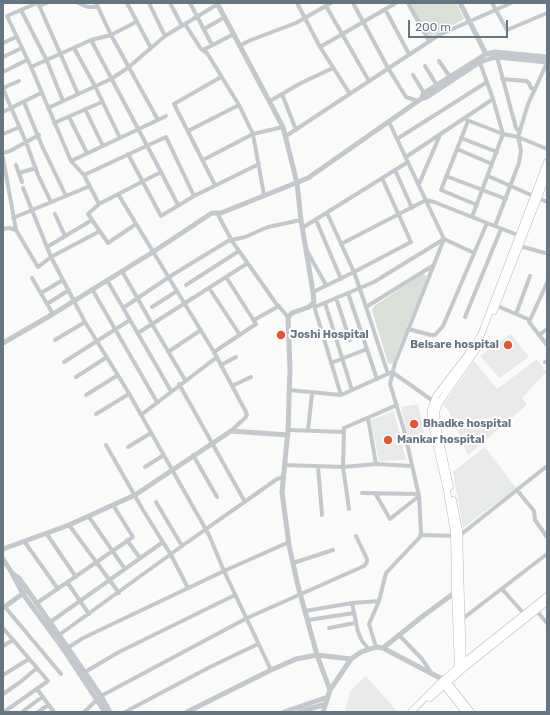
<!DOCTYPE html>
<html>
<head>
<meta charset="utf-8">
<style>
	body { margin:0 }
	#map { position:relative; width:550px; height:715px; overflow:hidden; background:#fafaf8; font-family:Rubik,sans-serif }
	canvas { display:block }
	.frame { position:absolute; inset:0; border:4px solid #657683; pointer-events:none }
	.scale { position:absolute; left:408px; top:20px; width:100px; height:18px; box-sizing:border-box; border:2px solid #657683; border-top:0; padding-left:5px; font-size:12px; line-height:14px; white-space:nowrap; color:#657683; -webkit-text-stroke:3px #fff; paint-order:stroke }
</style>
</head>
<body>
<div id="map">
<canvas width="550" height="715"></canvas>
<div class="frame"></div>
<div class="scale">200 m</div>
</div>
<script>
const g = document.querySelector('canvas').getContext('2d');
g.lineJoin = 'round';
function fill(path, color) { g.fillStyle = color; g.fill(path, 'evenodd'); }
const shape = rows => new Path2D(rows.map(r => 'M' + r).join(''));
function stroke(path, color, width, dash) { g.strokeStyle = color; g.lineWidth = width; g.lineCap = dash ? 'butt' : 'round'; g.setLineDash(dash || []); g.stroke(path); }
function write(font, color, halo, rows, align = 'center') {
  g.font = font + ' Rubik,sans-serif'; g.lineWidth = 4; g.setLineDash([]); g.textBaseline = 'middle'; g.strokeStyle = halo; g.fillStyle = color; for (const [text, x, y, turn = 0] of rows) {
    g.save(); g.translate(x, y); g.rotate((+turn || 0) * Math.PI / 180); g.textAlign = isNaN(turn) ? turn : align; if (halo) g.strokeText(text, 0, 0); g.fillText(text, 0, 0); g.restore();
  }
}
const built = shape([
	[511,334,529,357,499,378,480,356],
	[537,359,546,372,522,398,527,405,468,455,448,410,443,405,474,361,497,389],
	[418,404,426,441,410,444,401,407],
	[394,411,406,460,379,461,371,420],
	[485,447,516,488,463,528,453,472],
	[366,676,398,712,345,712,350,691]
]);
const green = shape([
	[409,3,456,3,464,19,428,38],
	[423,274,427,276,392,364,388,363,372,310,374,306]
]);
const minor = shape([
	[38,3,78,94],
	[78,3,88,7,98,7],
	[149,3,165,36],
	[170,3,182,26],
	[190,3,212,45],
	[297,3,320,47],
	[353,3,388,68,406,97,418,101],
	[408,3,429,41],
	[492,3,507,30,547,13],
	[39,6,47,3],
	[326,6,369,81],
	[385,9,409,54],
	[21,10,47,61,63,101],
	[136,22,111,35,91,40,31,67,71,161,84,175,99,204,161,172,178,205],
	[185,24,201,49,207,53,239,105,253,134,264,195],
	[204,29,225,17],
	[91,40,161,172],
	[3,43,16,37],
	[241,45,251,40,296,23,331,3],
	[74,48,95,86,120,138],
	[151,48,165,36,218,4],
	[203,50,234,34],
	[3,57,22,48],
	[497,57,516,128,520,132],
	[439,61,450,77],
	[425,66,438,87],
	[31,67,7,16,37,3],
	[3,72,27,60],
	[413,75,424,93],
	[502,79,526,81,529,83,531,88,535,90],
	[3,88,19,81],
	[3,89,26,142,38,175,51,202],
	[282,94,296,130],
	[350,94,320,47,396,3],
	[270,101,301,83,333,68],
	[24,102,42,146,66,196],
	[48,108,111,79,129,67,151,48,127,3],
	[85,109,103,146],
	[3,112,41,93],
	[69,117,87,153],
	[158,120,166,116],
	[467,120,503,134,518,137,547,149],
	[468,121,441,190,477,205],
	[54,123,102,102],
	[188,131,239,105],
	[3,134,20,127],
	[286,136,439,35,511,3],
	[461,138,497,152],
	[397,139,487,82],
	[457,149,492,164],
	[3,153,10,151,39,135],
	[128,154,161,216,194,196,259,164],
	[406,157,493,99,479,60],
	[3,158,16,230,38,267,51,257,85,322,127,390,209,535,224,571,271,670],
	[203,160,253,134,283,127],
	[71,161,158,120,111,35,96,3],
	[16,165,22,182],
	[395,170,412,208],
	[19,173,36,168],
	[84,175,166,137,194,196],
	[446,176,506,199],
	[488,176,547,202],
	[419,184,440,135],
	[215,185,174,104,221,77],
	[23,188,51,257,100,231],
	[118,194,214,352,246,412,247,415,245,418,231,431],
	[99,204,88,214,108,243,136,224],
	[217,213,232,241,275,302,288,317],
	[327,213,354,272,366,307,434,265],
	[55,214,65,236],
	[472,217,503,134,493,99],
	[13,218,90,186],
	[316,220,341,279],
	[495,226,519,163,521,150,518,137,528,104,547,63],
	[302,228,408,162],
	[3,229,9,228,16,230],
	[341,244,426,200,434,202,520,236],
	[520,246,545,253],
	[47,247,92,220],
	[307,251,326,285],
	[122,271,152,324,185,380],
	[32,278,53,314],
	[107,280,171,391],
	[547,283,529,322,547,345],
	[186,285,239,251],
	[209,288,240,335],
	[92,289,157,402],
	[313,292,354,272,411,242,382,178],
	[41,293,63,280],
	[348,293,377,379],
	[336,298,350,340],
	[325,303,352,390],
	[47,304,69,290],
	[495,305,516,314,530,276],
	[314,306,341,395],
	[152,307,177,291],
	[315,307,374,282,444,239,474,253],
	[366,307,388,374],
	[123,308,169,277,228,241,245,237,268,227,301,220],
	[516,314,530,320],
	[465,317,501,229],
	[254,320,279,306],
	[408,329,431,335,435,335,443,326,487,223],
	[138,333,248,263],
	[539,335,547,329],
	[55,340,85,322],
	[168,352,201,330],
	[214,352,256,324,226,277],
	[64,362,130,320],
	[545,362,547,361],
	[331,363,367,349],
	[221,365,236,357],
	[76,377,107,357],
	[179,384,245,502],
	[232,386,251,377],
	[289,390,341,395,392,372,436,403],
	[86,395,118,375],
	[397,405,344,428,343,467,376,464,412,466],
	[96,414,129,394],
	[141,415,217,357],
	[368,418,376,464],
	[288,430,344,432],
	[308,431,312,393],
	[106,445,143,510,171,555,188,588],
	[128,447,151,433],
	[193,455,217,497],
	[285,465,343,467,349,509],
	[145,467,164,455],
	[318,467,322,515],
	[517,490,534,511,535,520,547,537],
	[362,493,419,494],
	[375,493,390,519,419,496],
	[156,502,182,546],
	[89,517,125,569],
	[69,525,119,593],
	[46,533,76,577],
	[421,535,459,536,547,466],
	[127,540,140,558],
	[24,541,58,589],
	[293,563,333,550],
	[67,582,89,614],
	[502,589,526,616],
	[37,603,133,537,113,505],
	[352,603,358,632,362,641,369,649],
	[5,607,61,674],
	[535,609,547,623],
	[305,611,352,603,379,601],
	[308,620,354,613],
	[461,620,547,554],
	[49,623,163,542],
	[3,628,48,681,4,712],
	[329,628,355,623],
	[59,635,182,546,277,479,284,477],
	[399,635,422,659,432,674],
	[3,646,13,640],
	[376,647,369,624,379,601,386,573,420,537,421,532,419,496,404,430,390,384,395,363,444,239,389,122],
	[66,649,83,638,224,571,289,542],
	[85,672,119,652,235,595],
	[3,675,29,659],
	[37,689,54,712],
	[3,694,19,683,37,668],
	[22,712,42,697],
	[38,712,48,705],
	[84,712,101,696,247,618,364,566,367,562,367,559,356,536],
	[125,712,210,667,258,644]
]);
const tertiary = shape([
	[217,3,283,127,297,183,301,220,313,292,314,302,309,307,292,313,288,317,290,369,288,430,282,492,289,545,298,586,317,655,330,690],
	[460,3,486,54],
	[421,99,424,93,486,54,495,52,547,57],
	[3,343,53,314,153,252,212,213,221,213,308,178,421,99,427,97,480,62,492,58,497,57,547,62],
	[3,549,69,525,135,495,231,431,288,435],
	[3,559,12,573,23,594,64,650,105,712],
	[13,574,19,578,68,648,101,696,110,712],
	[3,608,25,592],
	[383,648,423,616,457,591],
	[187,712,271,670,296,659,317,655,351,659],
	[284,712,328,697],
	[299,712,326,704],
	[323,712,330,690,351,659,361,652,376,647,383,648,440,678,445,678]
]);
const primary = shape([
	[494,311,547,175],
	[450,487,436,422,436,412,439,403,479,346],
	[453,500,459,530,463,669],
	[460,672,458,667,455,592,454,533,447,491,431,421,431,409,436,396,469,353,481,335,547,162],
	[446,680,471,712],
	[443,684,465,712],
	[430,698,463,669,547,602],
	[411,712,441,682,458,667,547,596]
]);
const markers = [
	[281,335,5,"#e4572e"],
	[508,345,5,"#e4572e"],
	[414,424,5,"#e4572e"],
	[388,440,5,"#e4572e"]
];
const poiNames = [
	["Joshi Hospital",290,335],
	["Belsare hospital",499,345,"right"],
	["Bhadke hospital",423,424],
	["Mankar hospital",397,440]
];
fill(built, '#e8e9e9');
fill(green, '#dadfd7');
stroke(primary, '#b5babe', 7);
stroke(minor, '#c3c8cc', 4);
stroke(tertiary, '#c3c8cc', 5);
stroke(primary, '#fff', 6);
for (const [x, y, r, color] of markers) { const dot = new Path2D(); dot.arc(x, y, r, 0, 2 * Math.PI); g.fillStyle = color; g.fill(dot); stroke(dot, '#fff', 1.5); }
write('bold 11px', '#657683', '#fff', poiNames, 'left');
</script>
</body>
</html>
